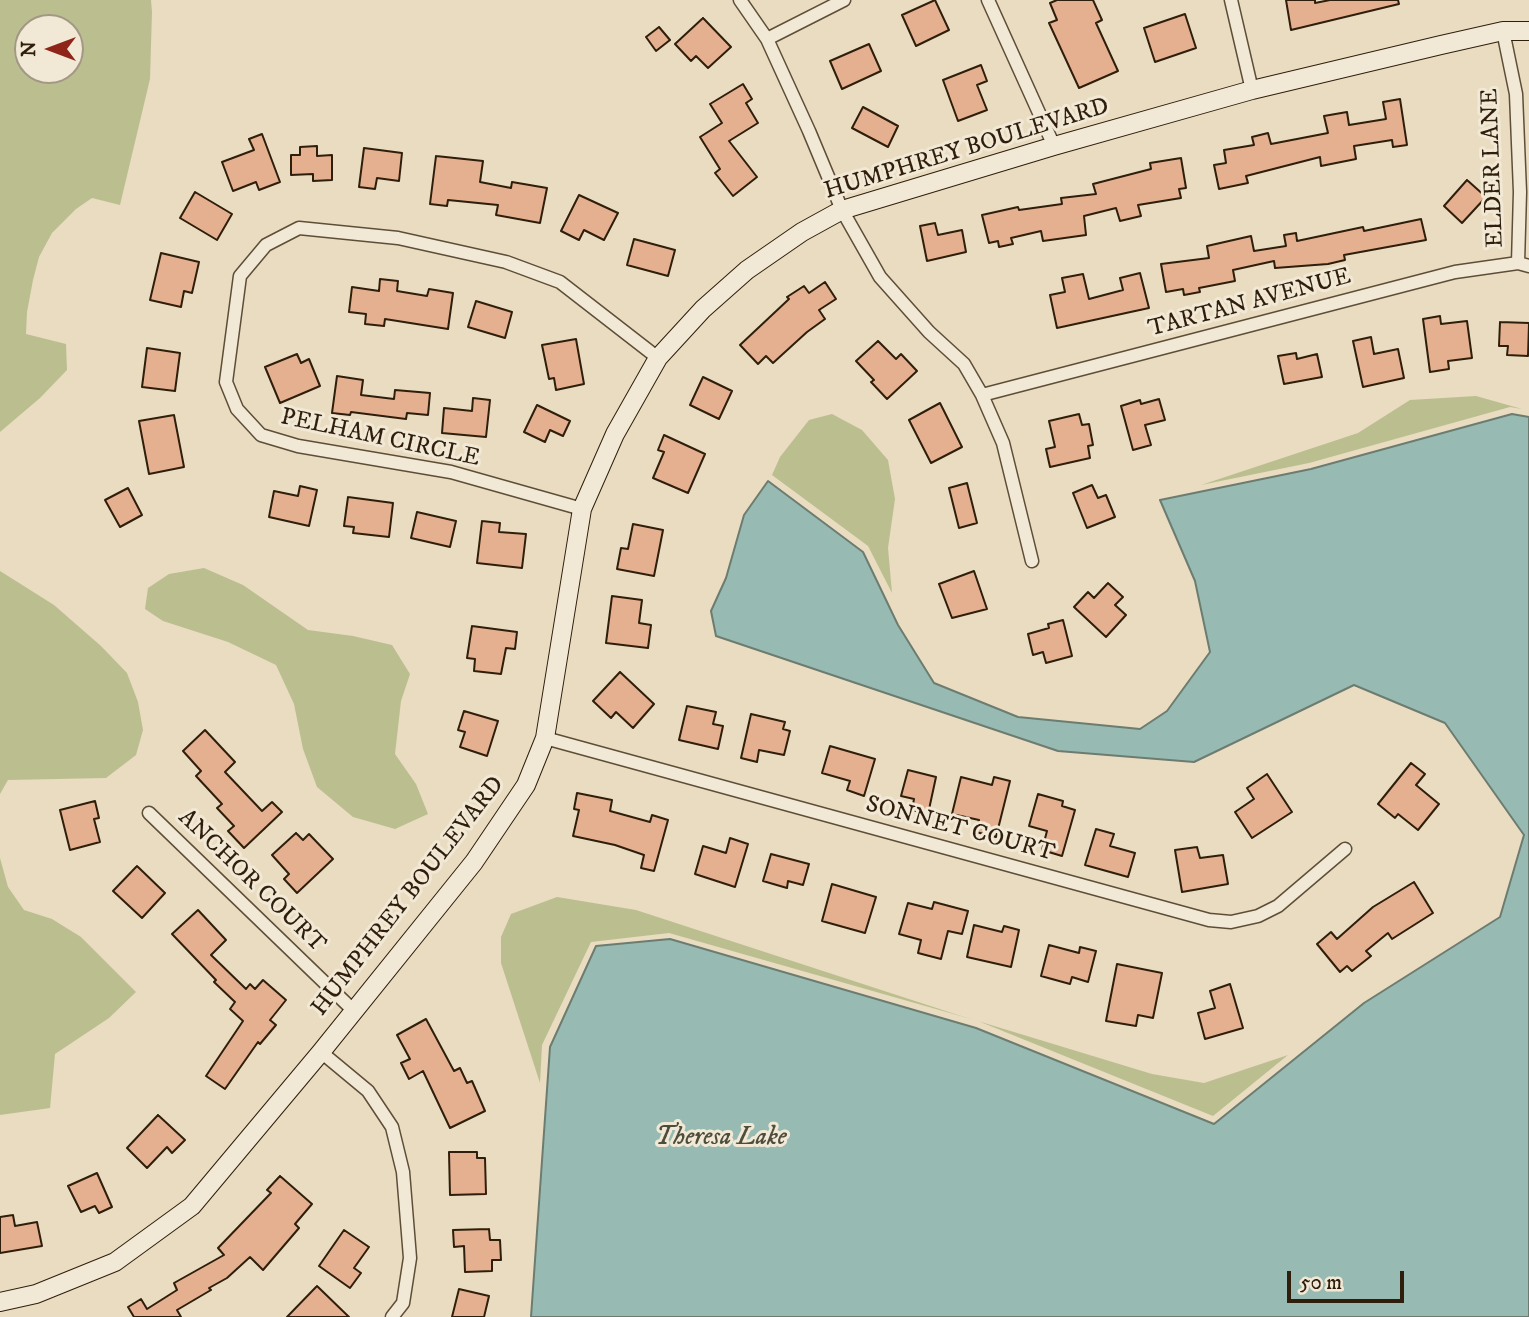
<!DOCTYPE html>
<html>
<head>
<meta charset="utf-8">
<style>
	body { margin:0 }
	#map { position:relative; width:1529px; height:1317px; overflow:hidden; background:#e9dcc0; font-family:"IM FELL DW Pica",serif }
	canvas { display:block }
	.north { position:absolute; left:14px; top:14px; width:70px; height:70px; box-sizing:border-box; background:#f1e8d6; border:2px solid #a39785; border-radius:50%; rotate:270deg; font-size:19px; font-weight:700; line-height:28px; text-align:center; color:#2f1e0b }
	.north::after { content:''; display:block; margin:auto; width:24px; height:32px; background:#8f2418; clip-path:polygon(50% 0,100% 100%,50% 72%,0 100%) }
	.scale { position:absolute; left:1287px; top:1271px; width:117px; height:32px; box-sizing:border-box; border:4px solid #2f1e0b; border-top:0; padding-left:9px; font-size:21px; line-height:24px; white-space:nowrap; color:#2f1e0b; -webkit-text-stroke:5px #f1e8d6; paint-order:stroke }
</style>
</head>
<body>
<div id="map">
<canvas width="1529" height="1317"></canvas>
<div class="north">N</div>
<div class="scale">50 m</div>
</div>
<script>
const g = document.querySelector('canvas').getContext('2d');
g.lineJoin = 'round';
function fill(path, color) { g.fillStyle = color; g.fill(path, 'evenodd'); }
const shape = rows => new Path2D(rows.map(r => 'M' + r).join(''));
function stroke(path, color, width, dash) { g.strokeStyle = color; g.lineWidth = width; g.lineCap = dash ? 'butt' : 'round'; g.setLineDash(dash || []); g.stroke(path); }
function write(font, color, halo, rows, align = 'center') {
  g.font = font + ' "IM FELL DW Pica",serif'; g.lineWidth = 6; g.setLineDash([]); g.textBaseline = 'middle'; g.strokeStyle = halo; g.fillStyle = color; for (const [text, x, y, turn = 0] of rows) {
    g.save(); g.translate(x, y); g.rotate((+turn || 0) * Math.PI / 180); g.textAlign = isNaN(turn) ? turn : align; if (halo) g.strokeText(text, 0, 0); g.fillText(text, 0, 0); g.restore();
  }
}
const green = shape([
	[0,0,151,0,152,12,150,79,120,205,92,198,76,209,52,233,39,257,33,280,27,312,26,334,66,344,67,370,40,398,0,432],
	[28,28,70,28,70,70,28,70],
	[1476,396,1522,409,1510,407,1309,463,1201,485,1358,433,1410,400],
	[832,414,862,430,888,460,895,499,888,548,892,593,868,546,772,475,780,457,809,420],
	[204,568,243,585,308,630,353,636,392,645,410,674,401,701,395,754,416,784,428,814,395,829,353,817,317,787,303,749,294,704,276,665,228,642,163,621,145,609,148,588,169,574],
	[0,571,54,605,101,646,127,673,138,702,143,730,136,755,106,778,8,780,0,794],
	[0,858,8,887,24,910,52,919,81,937,136,992,109,1018,55,1054,50,1108,0,1115],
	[557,897,636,910,958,1015,1152,1074,1204,1083,1288,1055,1213,1116,978,1021,669,933,591,942,542,1045,540,1083,501,963,501,937,511,914]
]);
const water = shape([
	[1512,414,1529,417,1529,1317,531,1317,550,1047,596,946,670,939,976,1028,1214,1124,1364,1003,1500,917,1524,835,1445,723,1354,685,1194,762,1058,751,716,636,711,611,726,578,744,515,768,481,863,552,898,625,934,683,1018,717,1140,729,1167,711,1210,652,1195,581,1160,500,1311,469,1512,414]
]);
const building = shape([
	[935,0,949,30,916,46,902,15,935,0],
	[1057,0,1093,0,1102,20,1096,23,1118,71,1079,88,1049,23,1057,20,1050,3,1057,0],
	[1286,0,1315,0,1315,3,1330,0,1398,0,1399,4,1291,30,1286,0],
	[1185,14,1196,48,1155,62,1144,28,1185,14],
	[703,18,731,47,708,68,696,56,691,61,675,44,703,18],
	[659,27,670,40,656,51,646,37,659,27],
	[869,44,881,71,842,89,830,61,869,44],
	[981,65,987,81,977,85,987,110,958,121,943,80,981,65],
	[743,84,752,99,746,103,758,123,729,141,757,177,733,196,715,173,720,169,700,137,722,123,710,104,743,84],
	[1400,99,1407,145,1393,147,1392,140,1354,146,1356,159,1321,166,1320,157,1246,176,1248,183,1219,189,1214,165,1226,163,1224,150,1254,145,1252,137,1268,133,1271,144,1328,133,1324,116,1347,112,1349,125,1386,119,1383,102,1400,99],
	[863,107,898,126,888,147,852,128,863,107],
	[262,134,280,182,259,190,256,182,233,191,222,162,254,150,249,139,262,134],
	[317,146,317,156,332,155,332,180,313,181,313,174,291,175,291,155,300,155,300,147,317,146],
	[364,148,402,153,399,181,377,178,375,189,359,187,364,148],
	[436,156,483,161,480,182,511,188,512,182,547,188,540,223,496,215,498,205,448,200,447,206,430,204,436,156],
	[1181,158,1186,188,1179,189,1181,198,1138,205,1141,216,1120,221,1116,208,1084,216,1086,235,1043,241,1041,231,1011,238,1013,244,999,247,998,241,989,243,982,215,1018,207,1019,210,1062,204,1061,198,1096,194,1093,184,1151,169,1150,163,1181,158],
	[1467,180,1486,197,1462,223,1444,206,1467,180],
	[195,192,232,214,217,240,180,218,195,192],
	[579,195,618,213,604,240,584,230,579,240,561,231,579,195],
	[1421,219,1426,240,1344,255,1345,260,1328,264,1275,268,1274,261,1233,270,1235,281,1199,288,1200,292,1184,295,1183,289,1166,292,1161,264,1209,258,1207,246,1251,236,1254,251,1286,246,1284,235,1296,233,1297,241,1363,227,1364,231,1421,219],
	[935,223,938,235,962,230,966,252,927,261,920,226,935,223],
	[634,239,675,250,668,276,627,265,634,239],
	[161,253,199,262,192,293,184,291,181,307,150,300,161,253],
	[1140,273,1149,308,1057,328,1050,295,1065,292,1062,278,1083,274,1089,299,1123,290,1120,278,1140,273],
	[380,279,398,281,397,291,427,296,429,289,453,293,448,329,385,319,384,326,365,324,366,314,349,312,352,287,379,291,380,279],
	[825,282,836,299,819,310,825,319,807,332,773,363,766,356,758,364,740,345,789,299,787,297,804,286,809,293,825,282],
	[476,301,512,312,505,338,468,327,476,301],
	[1440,316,1441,324,1467,321,1472,358,1448,361,1449,369,1430,372,1423,319,1440,316],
	[1500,322,1529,323,1528,356,1507,355,1508,346,1499,346,1500,322],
	[1371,337,1374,354,1398,349,1404,378,1363,387,1353,341,1371,337],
	[576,339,584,384,556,390,554,378,549,379,542,345,576,339],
	[878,341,896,359,901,354,917,371,887,399,871,382,874,380,856,361,878,341],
	[147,348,180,353,175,391,142,387,147,348],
	[1296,353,1297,359,1317,354,1322,377,1284,384,1278,356,1296,353],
	[297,354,301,363,309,359,320,386,280,403,265,367,297,354],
	[337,376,363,380,361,395,394,399,395,390,430,393,428,415,407,413,406,419,351,412,350,415,332,413,337,376],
	[703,377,732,391,719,419,690,405,703,377],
	[473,398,490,400,486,437,442,433,444,408,472,411,473,398],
	[1159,399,1165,420,1145,425,1151,445,1133,450,1121,406,1140,400,1141,404,1159,399],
	[940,403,962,447,931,463,909,420,940,403],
	[537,405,570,421,563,436,550,430,545,442,524,432,537,405],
	[1079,414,1082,425,1089,424,1093,445,1088,446,1090,458,1050,467,1046,449,1055,447,1049,421,1079,414],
	[174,415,184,467,149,474,139,421,174,415],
	[664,435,705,454,688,493,653,478,664,452,658,450,664,435],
	[967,483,977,523,959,528,949,488,967,483],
	[1092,485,1098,498,1106,495,1115,517,1087,528,1073,493,1092,485],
	[300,486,317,490,309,526,269,517,274,491,298,496,300,486],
	[128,488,142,515,120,527,105,500,128,488],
	[348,497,393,503,389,537,353,533,354,527,344,526,348,497],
	[417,512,456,521,450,547,411,538,417,512],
	[482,521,500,523,499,532,526,534,522,568,477,563,482,521],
	[633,524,663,530,654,576,617,569,621,548,628,549,633,524],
	[974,571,987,609,952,618,939,584,974,571],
	[1108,583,1123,597,1115,605,1126,615,1106,637,1074,607,1088,592,1094,598,1108,583],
	[612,596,642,600,639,623,651,625,648,648,606,643,612,596],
	[1063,620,1072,656,1046,663,1043,652,1033,655,1028,634,1049,628,1048,624,1063,620],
	[472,626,517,632,515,649,506,648,501,674,474,671,475,659,467,658,472,626],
	[620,672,654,704,633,728,616,712,611,718,593,701,620,672],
	[687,706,716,712,713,724,723,726,718,749,679,740,687,706],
	[464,711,498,721,487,756,460,747,465,732,458,730,464,711],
	[751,714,785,722,783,729,790,731,784,755,759,750,757,762,741,758,751,714],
	[205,730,235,762,225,772,262,811,272,802,282,812,244,848,228,831,234,826,217,808,222,804,196,776,201,771,183,751,205,730],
	[830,746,875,759,864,796,847,790,850,781,822,773,830,746],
	[1411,763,1425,774,1416,785,1439,804,1418,830,1398,814,1395,818,1378,804,1411,763],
	[908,770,936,777,928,814,912,810,914,799,901,796,908,770],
	[1267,774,1292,812,1252,838,1235,812,1254,799,1247,788,1267,774],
	[961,777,992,785,994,777,1010,781,996,837,976,832,979,820,952,814,961,777],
	[577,793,612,800,610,811,650,822,652,815,668,820,654,871,641,868,644,855,615,845,573,836,579,810,574,809,577,793],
	[1038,794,1063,801,1062,806,1075,810,1062,856,1042,850,1047,831,1029,826,1038,794],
	[95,801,99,818,94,819,100,842,70,850,60,810,95,801],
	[1096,829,1114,834,1110,846,1135,853,1128,877,1085,865,1096,829],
	[296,833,303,840,309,834,333,859,297,893,284,879,289,874,272,855,296,833],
	[730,838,748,844,735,887,695,874,703,846,726,853,730,838],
	[1197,847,1200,858,1223,855,1228,884,1182,892,1175,850,1197,847],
	[771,854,809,864,803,885,788,881,787,888,763,881,771,854],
	[137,866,165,893,142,918,113,891,137,866],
	[1414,882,1433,913,1392,939,1388,933,1366,951,1371,956,1352,971,1347,966,1340,972,1317,944,1331,932,1337,939,1373,907,1414,882],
	[832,884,876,897,865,933,822,921,832,884],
	[934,902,968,911,962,934,948,931,941,959,918,953,921,940,899,934,908,903,932,909,934,902],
	[198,910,226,940,211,955,246,989,250,984,255,989,263,980,286,1000,270,1020,276,1025,260,1044,258,1042,225,1089,206,1076,243,1021,230,1009,235,1002,214,982,216,980,172,934,198,910],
	[974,925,1002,932,1004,926,1019,930,1011,967,967,957,974,925],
	[1049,945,1079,953,1080,947,1096,951,1088,982,1072,977,1070,984,1041,976,1049,945],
	[1117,964,1162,973,1153,1018,1138,1015,1136,1026,1106,1021,1117,964],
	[1230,984,1243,1028,1205,1039,1198,1013,1215,1008,1210,991,1230,984],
	[426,1019,454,1071,460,1068,467,1083,472,1081,485,1111,450,1128,423,1071,409,1079,401,1063,410,1059,397,1035,426,1019],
	[158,1115,185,1140,172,1153,167,1147,147,1168,127,1148,158,1115],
	[449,1152,477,1152,477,1158,485,1158,486,1194,450,1195,449,1152],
	[97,1173,112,1207,99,1213,95,1206,81,1212,68,1186,97,1173],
	[280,1176,312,1204,295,1224,299,1228,263,1270,250,1257,227,1278,209,1288,211,1290,177,1310,181,1317,134,1317,128,1307,141,1299,147,1309,177,1290,174,1283,224,1255,218,1248,271,1193,267,1190,280,1176],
	[13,1215,15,1226,37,1222,42,1246,0,1253,0,1217,13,1215],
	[489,1229,490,1240,500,1240,501,1260,492,1260,492,1271,465,1272,464,1246,454,1247,453,1230,489,1229],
	[344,1230,369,1247,354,1268,361,1273,350,1288,319,1266,344,1230],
	[317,1286,349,1317,287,1317,317,1286],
	[459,1289,489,1296,484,1317,452,1317,459,1289]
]);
const street = shape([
	[740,0,767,39,809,131,842,210,880,277,929,332,964,364,982,395,1003,443,1032,561],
	[988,0,1054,146],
	[1231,0,1252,90],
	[1503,31,1516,94,1520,192,1518,263],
	[767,39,844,0],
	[982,395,1455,272,1518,263,1529,266],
	[582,509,451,472,298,446,261,435,237,409,226,382,240,276,266,245,299,228,398,238,506,262,560,282,658,358],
	[545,738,1209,920,1231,922,1258,916,1278,906,1345,849],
	[149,813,354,1011],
	[321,1052,368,1091,392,1127,403,1172,410,1258,403,1303,392,1317]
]);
const secondary = shape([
	[0,1302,36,1294,115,1262,192,1206,321,1052,474,862,526,785,545,738,582,509,615,434,658,358,703,309,747,270,802,232,842,210,1054,146,1252,90,1441,45,1503,31,1529,31]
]);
const streetNames = [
	["HUMPHREY BOULEVARD",967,150,-17],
	["ELDER LANE",1494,168,-92],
	["TARTAN AVENUE",1250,304,-15],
	["PELHAM CIRCLE",380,439,12],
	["SONNET COURT",960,830,15],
	["ANCHOR COURT",251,882,44],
	["HUMPHREY BOULEVARD",409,897,-52]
];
const waterNames = [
	["Theresa Lake",721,1139]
];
fill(green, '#bbbf8f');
fill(water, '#97bbb3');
stroke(water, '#6d7c70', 2);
fill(building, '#e5b090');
stroke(building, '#2f1e0b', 2);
stroke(street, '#5e4e38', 15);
stroke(secondary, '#2f1e0b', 20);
stroke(street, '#f1e8d6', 12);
stroke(secondary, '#f1e8d6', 18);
write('24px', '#2f1e0b', '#f1e8d6', streetNames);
write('italic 26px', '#4e4d3d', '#f1e8d6', waterNames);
</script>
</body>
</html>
